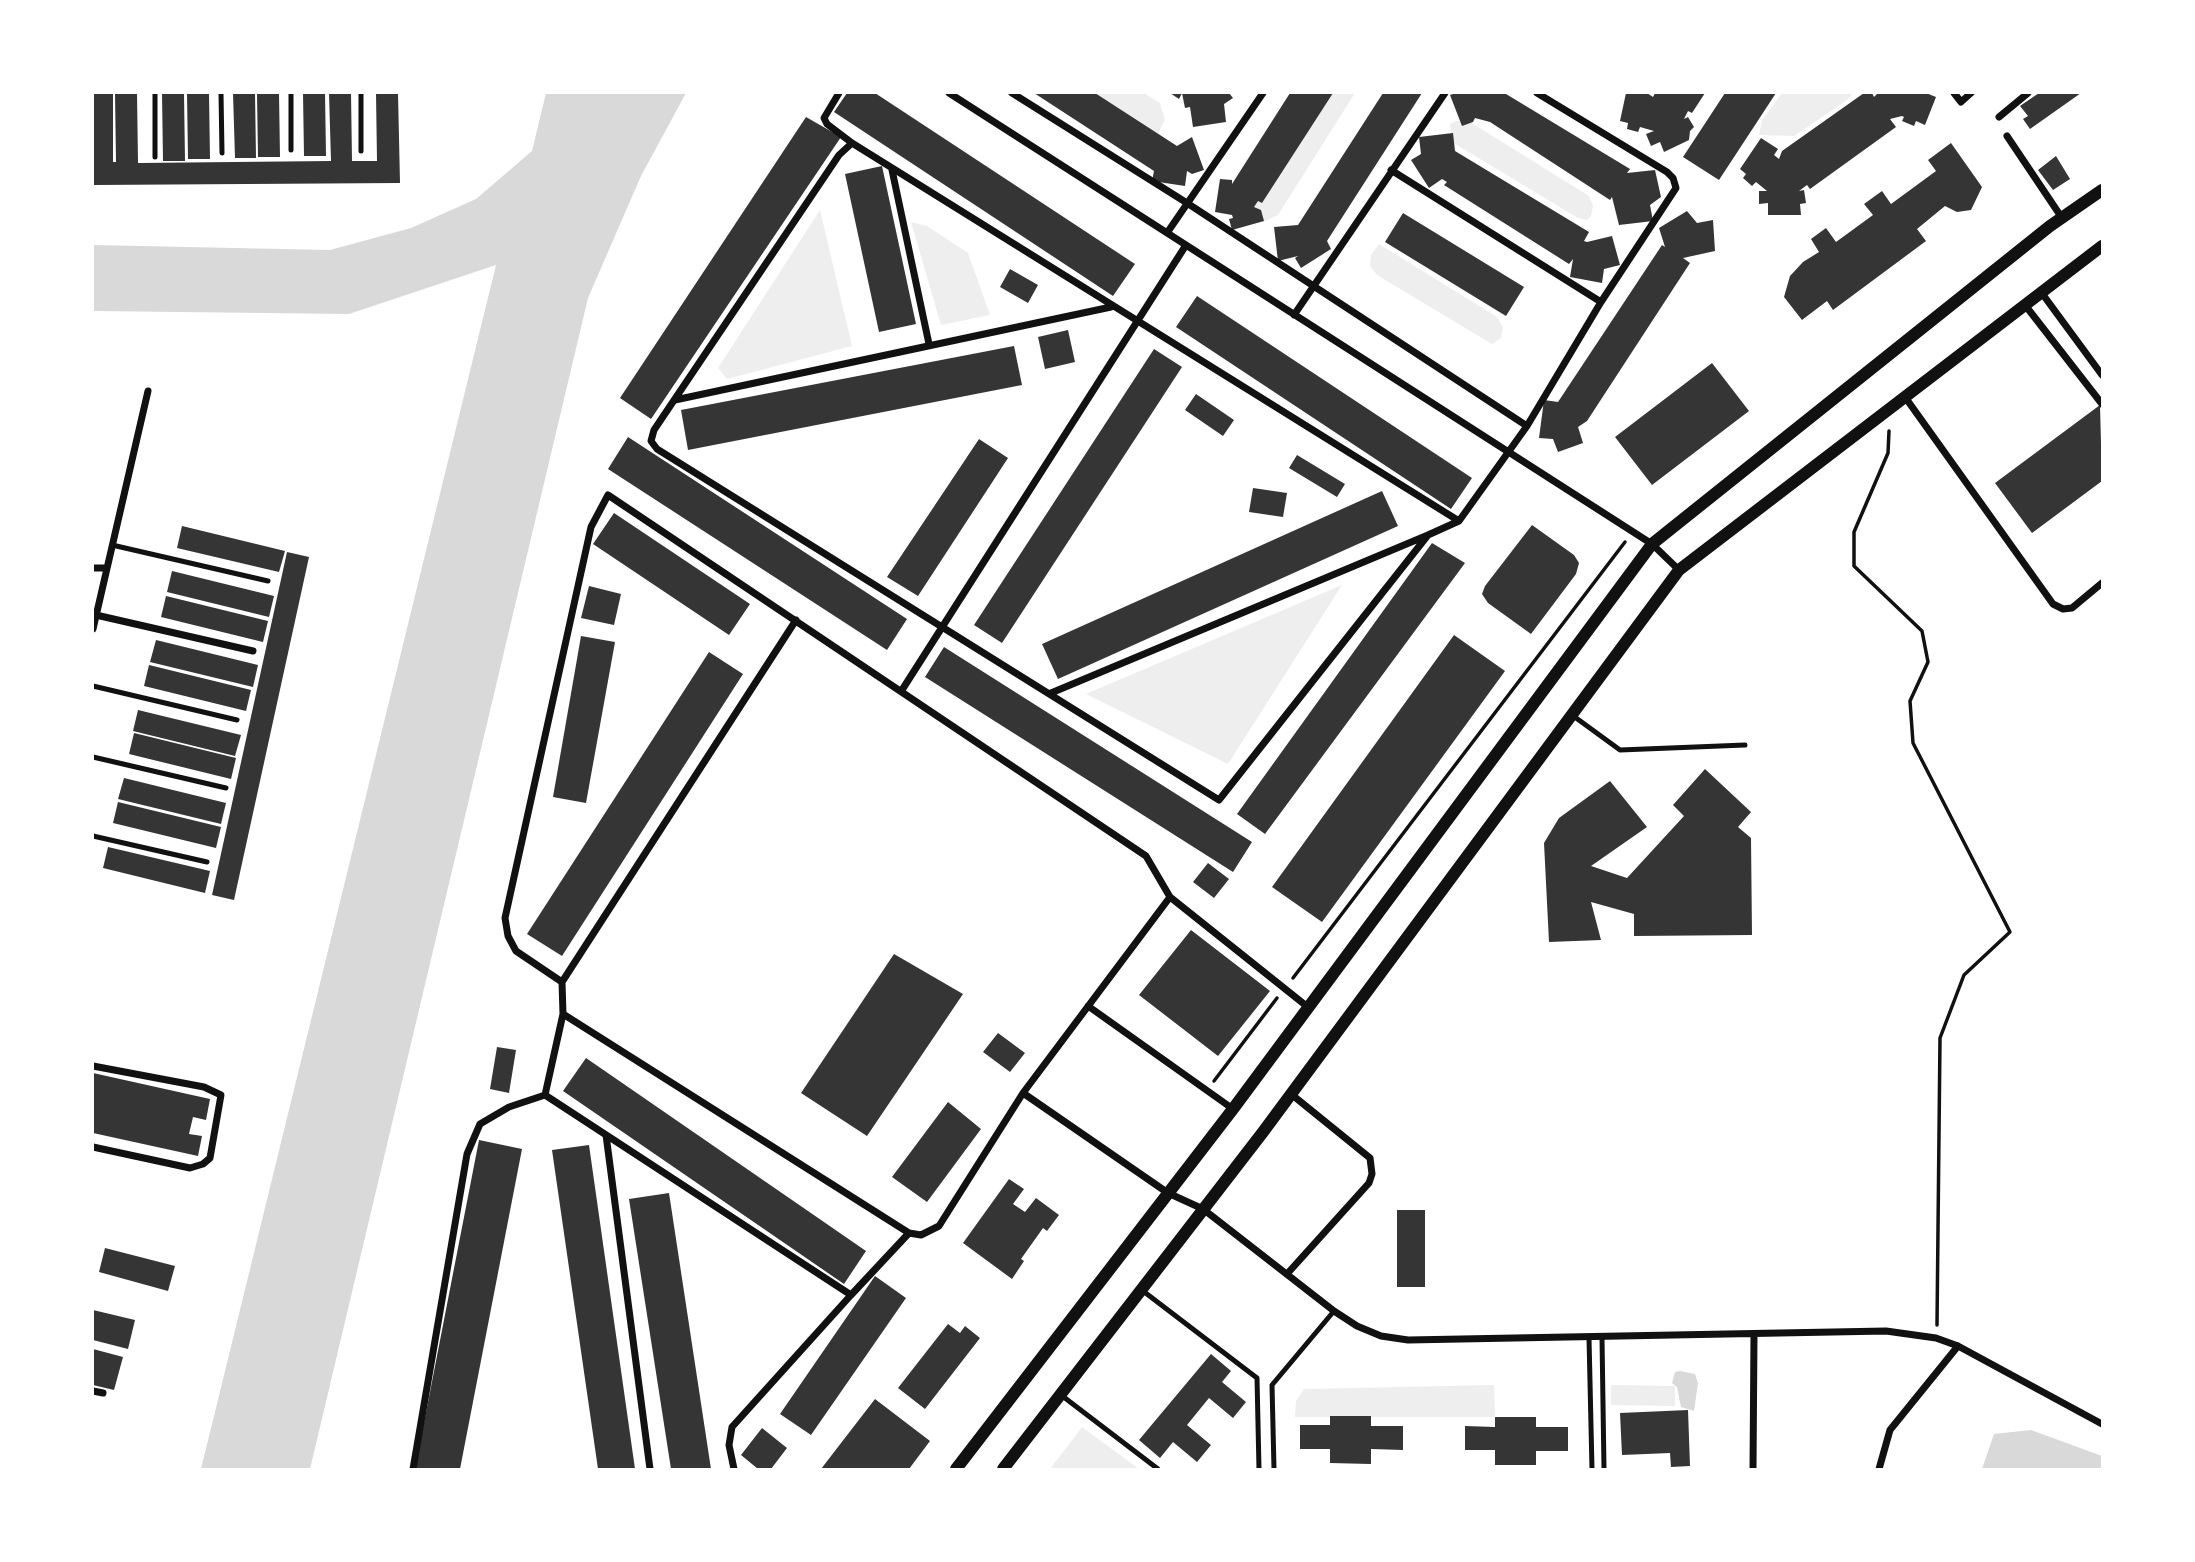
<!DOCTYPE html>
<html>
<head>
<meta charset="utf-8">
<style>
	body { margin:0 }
	#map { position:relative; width:2195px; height:1562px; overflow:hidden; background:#fff; font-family:"Exo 2",sans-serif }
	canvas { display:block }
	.frame { position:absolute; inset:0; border:94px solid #fff; pointer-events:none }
</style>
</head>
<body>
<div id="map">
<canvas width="2195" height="1562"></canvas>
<div class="frame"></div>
</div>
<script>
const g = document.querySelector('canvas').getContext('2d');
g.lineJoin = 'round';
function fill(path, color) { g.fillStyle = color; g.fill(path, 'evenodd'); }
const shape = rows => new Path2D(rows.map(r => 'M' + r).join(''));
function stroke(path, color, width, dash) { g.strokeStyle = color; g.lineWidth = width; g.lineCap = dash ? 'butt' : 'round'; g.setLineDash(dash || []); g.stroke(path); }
const green = shape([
	[1084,93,1144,93,1160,103,1165,120,1158,133,1145,132],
	[1317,93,1355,93,1278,215,1265,221,1253,218,1250,199],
	[1782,93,1853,93,1847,100,1794,136,1759,135,1762,120],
	[1456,121,1470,122,1589,196,1593,206,1591,216,1587,220,1578,218,1452,142,1450,124],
	[820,210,852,346,727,379,718,368],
	[911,222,927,226,968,253,990,315,941,325],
	[1379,244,1497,317,1503,328,1501,338,1492,344,1377,275,1370,266,1371,255],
	[1342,585,1228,764,1086,694],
	[1494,1385,1495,1417,1295,1417,1296,1401,1304,1389],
	[1611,1385,1675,1386,1675,1406,1611,1405],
	[1082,1427,1139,1469,1050,1469]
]);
const water = shape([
	[546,93,686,93,641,176,588,298,310,1469,201,1469,496,265,349,314,93,311,93,245,330,250,411,228,476,199,532,151],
	[1680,1371,1695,1374,1698,1383,1694,1411,1681,1407,1677,1387,1672,1383,1675,1372],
	[2031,1430,2102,1456,2102,1469,1982,1469,1994,1434]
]);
const building = shape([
	[93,93,113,93,113,162,116,162,115,93,137,93,138,163,331,161,329,93,351,93,352,161,377,161,376,93,398,93,400,183,93,185],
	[162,93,184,93,185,161,163,161],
	[187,93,209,93,210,159,188,159],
	[233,93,255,93,256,158,235,158],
	[257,93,279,93,280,157,258,157],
	[303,93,325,93,326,156,304,156],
	[847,93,875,93,1135,264,1113,296,834,112],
	[1034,93,1095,93,1177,146,1192,137,1204,170,1192,174,1187,171,1185,186,1152,181,1154,171],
	[1170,93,1229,93,1233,98,1224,104,1226,122,1193,127,1190,107,1185,108,1182,93,1179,99],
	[1290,93,1333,93,1262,203,1258,201,1254,207,1261,210,1264,221,1232,230,1229,219,1233,218,1232,215,1215,212,1220,179,1232,180,1232,184],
	[1383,93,1422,93,1327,241,1331,249,1301,268,1295,258,1298,256,1278,261,1274,227,1298,225],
	[1456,93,1506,94,1630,169,1627,173,1655,170,1661,197,1650,205,1653,221,1619,225,1612,197,1610,200,1490,122,1475,118,1473,122,1462,126,1450,95],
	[1626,93,1647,93,1653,97,1655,93,1705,93,1692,113,1688,111,1684,119,1688,117,1694,127,1690,131,1689,140,1664,152,1660,142,1651,146,1646,134,1654,131,1640,127,1638,132,1627,129,1628,123,1620,121],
	[1725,93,1776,93,1719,180,1683,157],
	[1864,93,1872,93,1874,97,1878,93,1926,93,1936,97,1925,125,1916,121,1914,126,1902,121,1904,117,1902,116,1890,119,1896,127,1810,189,1807,185,1799,191,1804,190,1806,203,1800,204,1801,215,1768,215,1768,203,1759,204,1759,191,1767,191,1756,182,1752,186,1743,178,1746,174,1740,169,1761,138,1778,149,1774,155,1779,159,1782,151],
	[2039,93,2081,93,2030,129,2023,119,2028,116,2020,106],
	[806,117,841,137,651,419,620,398],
	[1453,133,1455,151,1589,232,1584,241,1587,242,1612,236,1620,265,1604,269,1602,283,1570,277,1573,259,1569,264,1444,185,1447,182,1442,179,1429,188,1411,160,1421,154,1419,137],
	[1951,143,1982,187,1971,210,1957,212,1945,206,1917,229,1926,241,1833,310,1827,301,1802,320,1784,297,1790,276,1803,262,1819,252,1811,239,1826,228,1836,242,1873,215,1864,204,1882,191,1891,204,1936,171,1928,160],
	[2056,156,2070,179,2053,190,2038,170],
	[882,166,916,324,879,332,845,174],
	[1687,211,1697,223,1713,220,1715,251,1683,258,1690,263,1587,421,1578,427,1583,443,1558,452,1553,439,1539,438,1544,400,1558,402,1662,245,1665,247,1659,228],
	[1403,213,1524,287,1506,316,1385,242],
	[1010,269,1038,285,1028,303,1000,287],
	[1197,296,1472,478,1451,509,1176,327],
	[1068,330,1075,362,1045,369,1038,337],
	[1014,346,1022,385,688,450,681,410],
	[1154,349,1182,367,1002,643,974,625],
	[1712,363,1749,411,1652,485,1615,437],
	[1196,394,1234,420,1223,436,1185,410],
	[2100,405,2102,481,2032,533,1995,483],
	[628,437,907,619,887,650,608,469],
	[979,439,1008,458,918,596,887,577],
	[1297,455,1345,484,1337,497,1289,468],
	[1253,488,1287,493,1283,517,1249,512],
	[1382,491,1398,526,1058,679,1042,644],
	[614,513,750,604,729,635,593,544],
	[1532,525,1574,555,1579,563,1576,574,1531,634,1488,603,1482,594,1485,586],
	[182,526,285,551,279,572,177,548],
	[1432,543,1465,563,1265,834,1237,814],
	[287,552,309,557,234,900,212,895],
	[172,571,274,596,269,617,167,592],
	[589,586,621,594,614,625,581,618],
	[166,596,268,621,263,642,161,617],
	[1454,635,1505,671,1322,922,1272,887],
	[581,636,615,642,586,803,553,797],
	[156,640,258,665,253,687,150,662],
	[944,647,1252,842,1233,872,925,677],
	[709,652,743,674,562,956,527,934],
	[149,665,251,690,246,711,144,686],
	[138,710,241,735,235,756,133,731],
	[134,733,236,758,231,779,129,754],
	[1705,769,1751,812,1738,827,1751,838,1752,935,1634,936,1634,914,1591,902,1601,940,1549,942,1544,843,1559,818,1610,781,1647,827,1591,866,1627,878,1684,816,1673,805],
	[124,778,226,803,221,824,118,799],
	[118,802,221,827,216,848,113,823],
	[108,847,210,871,205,893,103,868],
	[1208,863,1229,879,1214,898,1193,882],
	[1191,930,1270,991,1218,1056,1139,995],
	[894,954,963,994,867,1136,801,1093],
	[998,1033,1025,1053,1010,1072,983,1052],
	[497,1047,516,1050,509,1093,490,1089],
	[586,1058,866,1251,844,1284,563,1091],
	[93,1073,210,1099,206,1120,193,1117,189,1134,202,1136,198,1156,93,1133],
	[948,1102,981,1129,927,1202,892,1177],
	[479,1140,522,1149,460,1469,415,1469],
	[589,1145,635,1469,598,1469,552,1150],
	[1009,1179,1024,1189,1013,1204,1025,1212,1036,1198,1059,1215,1047,1231,1043,1228,1021,1259,1024,1261,1012,1279,963,1243],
	[669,1193,711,1469,671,1469,629,1199],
	[1397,1210,1425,1210,1425,1287,1397,1287],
	[105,1248,175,1266,168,1291,99,1272],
	[875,1276,906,1298,811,1435,780,1414],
	[93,1310,135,1320,128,1349,93,1340],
	[948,1324,960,1333,965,1326,980,1338,925,1409,898,1388],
	[93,1349,123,1357,114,1390,93,1385],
	[1211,1354,1231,1371,1222,1382,1246,1402,1233,1418,1209,1398,1187,1425,1211,1445,1197,1462,1173,1442,1160,1458,1139,1440],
	[875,1399,930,1441,909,1469,821,1469],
	[1688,1410,1690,1466,1671,1467,1670,1453,1622,1455,1620,1413],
	[1330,1416,1371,1416,1371,1426,1403,1426,1403,1450,1371,1449,1371,1464,1330,1463,1330,1449,1300,1449,1300,1425,1330,1425],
	[1495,1417,1536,1417,1536,1427,1568,1427,1568,1451,1536,1451,1536,1465,1495,1465,1495,1450,1465,1450,1465,1426,1495,1427],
	[762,1428,787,1448,771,1469,758,1469,741,1455]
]);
const path = shape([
	[1889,431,1888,453,1854,532,1854,566,1922,631,1928,662,1910,701,1913,743,2010,932,1964,975,1940,1038,1937,1325],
	[1293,978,1625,542],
	[1214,1081,1277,998]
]);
const service = shape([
	[155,93,155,157],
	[221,93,222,153],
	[291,93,291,150],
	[361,93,361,151],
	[112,545,268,581],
	[93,686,237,720],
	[1572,715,1620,750,1745,745],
	[93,757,226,788],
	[93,836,207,862],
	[1143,1291,1257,1378,1259,1469],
	[1589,1338,1592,1469],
	[1602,1338,1604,1469],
	[1061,1395,1158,1469],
	[1274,1469,1272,1385,1334,1311]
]);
const minor = shape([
	[839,93,824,118,827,124,852,143],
	[949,93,1652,544,1679,570],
	[1012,93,1187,203,1527,426],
	[1954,93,1961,102,1971,93],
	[1999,117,2028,93],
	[2007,136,2062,218],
	[852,143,1459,521,1428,535,1219,800,657,449,651,441,654,430,839,155,852,143],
	[892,170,929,344],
	[1391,170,1601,302],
	[1167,233,1263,93],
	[2041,292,2102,375],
	[2025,305,2102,404],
	[1294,315,1445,93],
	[1905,397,2053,604,2063,609,2072,608,2102,583],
	[675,400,1111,307],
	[1459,521,1527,426,1601,302,1676,188,1673,178,1667,172,1537,93],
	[93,568,107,568],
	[96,615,253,651],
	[93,629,148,391],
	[902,690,1186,245],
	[1051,693,1428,535],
	[562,982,516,951,508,936,505,918,591,527,608,495,1146,856,1170,897,1309,1008],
	[1088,1006,1233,1109],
	[563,1014,909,1233,921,1235,939,1226,1023,1093,1170,897],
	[93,1066,204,1087,221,1095,210,1158,203,1164,190,1168,93,1147],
	[1023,1093,1168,1193,1203,1209,1334,1311,1357,1326,1381,1336,1408,1340,1886,1331,1936,1338,1958,1346,2102,1424],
	[545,1095,563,1014,562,982,796,620],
	[545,1095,851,1295,909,1233],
	[606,1135,650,1469],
	[1287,1274,1369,1183,1372,1174,1370,1158,1291,1094],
	[93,1391,103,1393],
	[413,1469,467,1154,480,1124,509,1107,545,1095],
	[734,1469,729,1445,732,1427,851,1295],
	[1753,1469,1754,1335],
	[1879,1469,1890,1430,1958,1346]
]);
const tertiary = shape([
	[956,1469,1233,1109,1652,544,2050,226,2102,190],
	[1003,1469,1263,1132,1679,570,2102,246]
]);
fill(green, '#eee');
fill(water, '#d9d9d9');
fill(building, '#353535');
stroke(path, '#111', 3.5);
stroke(service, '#111', 5);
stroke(minor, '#111', 7);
stroke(tertiary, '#111', 12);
</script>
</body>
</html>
